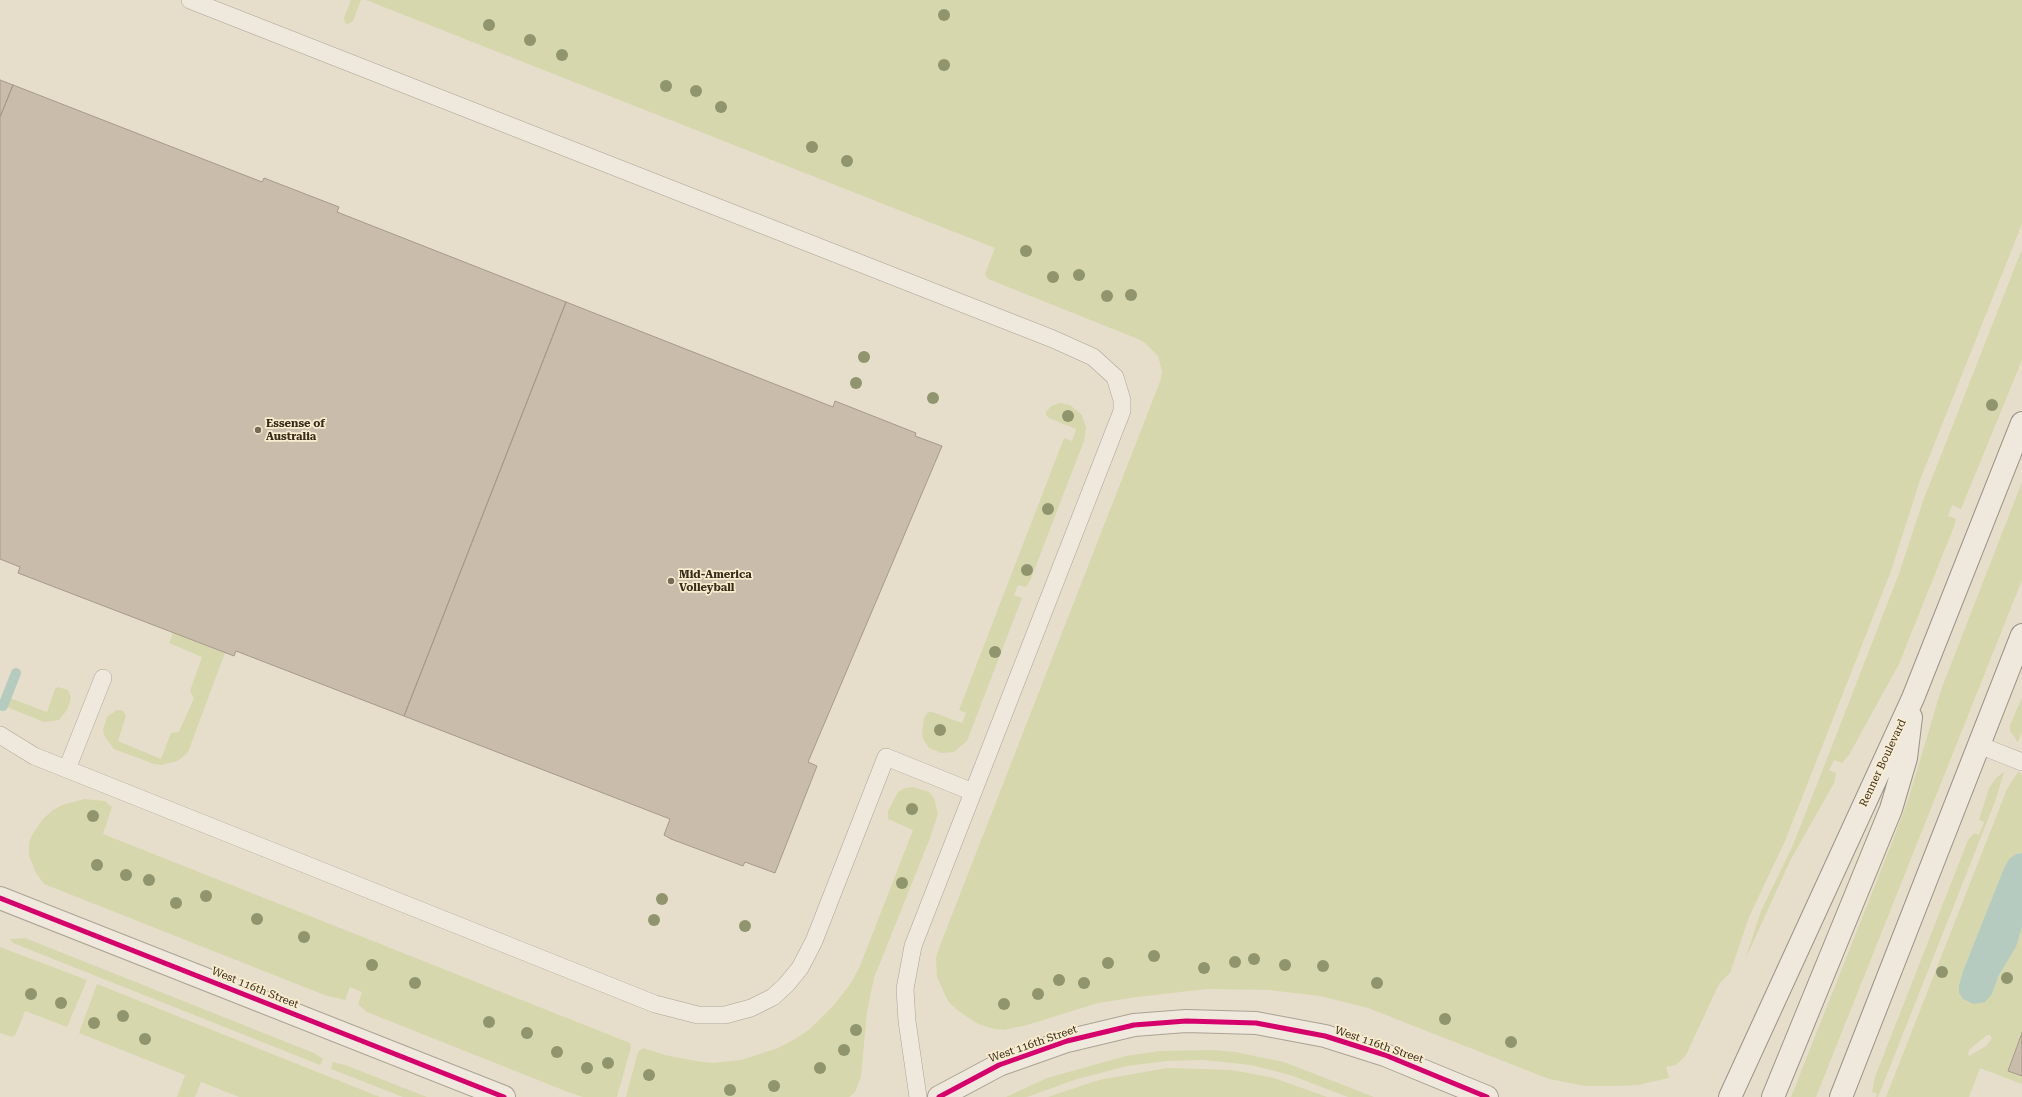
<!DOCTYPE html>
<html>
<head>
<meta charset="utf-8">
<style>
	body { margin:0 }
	canvas { display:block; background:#e6decb }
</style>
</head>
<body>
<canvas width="2022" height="1097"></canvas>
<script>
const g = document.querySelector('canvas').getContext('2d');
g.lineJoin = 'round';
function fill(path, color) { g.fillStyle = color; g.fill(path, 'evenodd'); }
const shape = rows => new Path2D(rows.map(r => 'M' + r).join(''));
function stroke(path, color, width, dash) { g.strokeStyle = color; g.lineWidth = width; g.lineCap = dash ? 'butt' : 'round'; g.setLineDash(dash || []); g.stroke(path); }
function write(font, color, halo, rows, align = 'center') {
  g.font = font + ' "Roboto Serif",serif'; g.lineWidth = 3.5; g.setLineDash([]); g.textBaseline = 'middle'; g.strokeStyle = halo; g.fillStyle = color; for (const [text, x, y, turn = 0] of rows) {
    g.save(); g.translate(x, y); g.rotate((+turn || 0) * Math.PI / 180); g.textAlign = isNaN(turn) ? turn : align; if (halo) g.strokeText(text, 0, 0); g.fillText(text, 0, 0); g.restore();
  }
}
const green = shape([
	[351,0,361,0,353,21,348,24,345,23,344,18],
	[366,0,2022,0,2022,224,1920,480,1891,571,1785,841,1749,917,1730,973,1719,984,1686,1055,1676,1065,1666,1067,1669,1078,1638,1085,1618,1086,1585,1086,1549,1079,1368,1008,1320,996,1268,990,1207,989,1137,997,1098,1003,1027,1025,1004,1030,994,1029,976,1023,956,1009,948,1001,937,977,936,958,939,948,1161,379,1162,371,1158,356,1145,343,1138,339,988,279,985,274,995,248],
	[2022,249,2022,360,1961,509,1952,505,1948,516,1956,519,1955,524,1899,664,1849,755,1842,763,1834,760,1829,770,1836,773,1834,783,1790,861,1745,960,1761,911,1793,845,1830,751,1900,571,1923,501],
	[1060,403,1070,405,1082,415,1086,428,1084,441,1030,581,1026,587,1018,585,1014,595,1022,598,967,741,954,752,941,753,929,748,923,739,922,734,924,718,928,712,932,712,962,723,966,713,959,710,1064,438,1072,441,1076,429,1049,418,1046,415,1046,412,1051,406],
	[2022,482,2022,580,1816,1097,1791,1097,1893,840,1909,797,1941,690],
	[173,633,225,653,188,752,178,761,161,765,154,764,114,749,105,737,103,730,107,717,117,710,123,711,126,716,118,741,161,759,171,733,179,732,194,698,190,691,202,657,169,643],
	[58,687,68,690,71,698,67,710,59,720,44,722,7,707,10,698,47,712,55,689],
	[2022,697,2022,732,2018,742,2010,731,2010,725],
	[2004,772,1996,799,1878,1097,1876,1097,1877,1094,1872,1092,1875,1077,1968,840,1974,833,1979,835,1984,822,1979,820,1989,788,1996,778],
	[2018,772,2022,774,2022,853,2016,854,2009,859,2004,868,1963,971,1959,985,1959,993,1963,999,1992,994,1999,975,2016,947,2022,927,2022,1033,2008,1071,2022,1076,2022,1084,1980,1068,1969,1097,1886,1097,2007,789],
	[1987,1035,1990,1035,1992,1038,1986,1046,1969,1056,1968,1053,1970,1049],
	[913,787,929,792,934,798,938,814,930,838,874,978,867,1012,861,1077,855,1092,849,1097,626,1097,638,1052,643,1048,665,1055,696,1061,712,1063,741,1060,778,1048,795,1039,810,1029,834,1005,851,983,860,966,913,830,888,819,888,811,898,792,905,788],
	[84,799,105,801,112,807,103,834,630,1043,631,1047,617,1097,583,1097,568,1092,367,1012,358,1004,362,992,350,987,345,1000,327,996,44,884,36,873,29,856,29,843,32,835,43,819,53,810,62,805],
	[25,938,314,1053,323,1059,320,1065,13,943,10,939],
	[0,947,87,980,67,1027,25,1011,16,1034,12,1037,0,1033],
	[97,984,380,1097,239,1097,201,1082,195,1097,177,1097,185,1075,79,1033],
	[1214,1050,1235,1052,1284,1062,1374,1097,1348,1097,1290,1075,1251,1065,1203,1060,1167,1061,1127,1066,1074,1080,1027,1097,1006,1097,1047,1078,1126,1056,1160,1051],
	[333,1062,345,1065,427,1097,403,1097,331,1069],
	[1167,1068,1232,1070,1274,1078,1327,1097,1048,1097,1099,1080]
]);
const water = shape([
	[2022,853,2022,927,2016,947,1999,975,1992,994,1985,1002,1973,1004,1963,999,1959,993,1959,985,1963,971,2004,868,2009,859,2016,854]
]);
const stream = shape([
	[3,706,16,673]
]);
const building = shape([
	[0,80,13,85,0,117,0,80],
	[13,85,262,182,264,178,339,207,337,212,566,302,404,716,236,651,234,656,18,573,20,567,0,559,0,117,13,85],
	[566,302,833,407,835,401,916,433,915,436,942,446,808,762,817,766,775,873,745,862,743,866,671,839,664,835,670,819,404,716,566,302],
	[2022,1033,2022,1076,2008,1071,2022,1033]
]);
const service = shape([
	[190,0,1053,339,1093,357,1115,377,1122,400,1122,411,913,946,905,989,907,1021,918,1097],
	[0,735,34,756,655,1004,698,1015,725,1015,751,1008,773,997,786,985,800,968,814,941,886,757,973,792],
	[1979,745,2022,762],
	[67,769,103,678]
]);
const minor = shape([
	[0,898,504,1097],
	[939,1097,999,1065,1067,1041,1134,1025,1186,1021,1256,1023,1325,1036,1385,1055,1487,1097]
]);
const secondary = shape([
	[1730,1097,1913,698,2022,423],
	[1773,1097,1891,809,1906,758,1911,717],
	[1841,1097,2022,635]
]);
const cycleway = shape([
	[0,898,504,1097],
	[939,1097,999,1065,1067,1041,1134,1025,1186,1021,1256,1023,1325,1036,1385,1055,1487,1097]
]);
const trees = [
	[944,15],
	[489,25],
	[530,40],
	[562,55],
	[944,65],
	[666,86],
	[696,91],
	[721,107],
	[812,147],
	[847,161],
	[1026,251],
	[1079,275],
	[1053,277],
	[1131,295],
	[1107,296],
	[864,357],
	[856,383],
	[933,398],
	[1992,405],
	[1068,416],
	[1048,509],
	[1027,570],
	[995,652],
	[940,730],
	[912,809],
	[93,816],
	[97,865],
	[126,875],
	[149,880],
	[902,883],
	[206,896],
	[662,899],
	[176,903],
	[257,919],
	[654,920],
	[745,926],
	[304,937],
	[1154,956],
	[1254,959],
	[1235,962],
	[1108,963],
	[372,965],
	[1285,965],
	[1323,966],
	[1204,968],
	[1942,972],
	[2007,978],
	[1059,980],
	[415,983],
	[1084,983],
	[1377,983],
	[31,994],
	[1038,994],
	[61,1003],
	[1004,1004],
	[123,1016],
	[1445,1019],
	[489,1022],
	[94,1023],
	[856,1030],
	[527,1033],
	[145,1039],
	[1511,1042],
	[844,1050],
	[557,1052],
	[608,1063],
	[587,1068],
	[820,1068],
	[649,1075],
	[774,1086],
	[730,1090]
];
const markers = [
	[258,430,4,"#766a59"],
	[671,581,4,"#766a59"]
];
const poiNames = [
	["Essense of",266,424],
	["Australia",266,437],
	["Mid-America",679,575],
	["Volleyball",679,588]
];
const streetNames = [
	["Renner Boulevard",1883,763,-65],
	["West 116th Street",255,988,22],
	["West 116th Street",1033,1044,-19],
	["West 116th Street",1379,1045,19]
];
fill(green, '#d6d7ac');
fill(water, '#b6cbbf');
stroke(stream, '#b6cbbf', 10);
fill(building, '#cabcab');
stroke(building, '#a6998a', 1);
stroke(service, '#aba294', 18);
stroke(minor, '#aba294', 24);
stroke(secondary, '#9b9284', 24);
stroke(service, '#eee8dd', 17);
stroke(minor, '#eee8dd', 22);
stroke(secondary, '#eee8dd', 22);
stroke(cycleway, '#d6006c', 5);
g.fillStyle = '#90956d';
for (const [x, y] of trees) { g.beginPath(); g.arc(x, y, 6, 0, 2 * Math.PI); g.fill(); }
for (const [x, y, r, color] of markers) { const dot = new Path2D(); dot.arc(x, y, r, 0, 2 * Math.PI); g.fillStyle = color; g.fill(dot); stroke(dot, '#f9edcf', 1.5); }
write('bold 11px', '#3a2b1b', '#f9edcf', poiNames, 'left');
write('11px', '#3a2b1b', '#f9edcf', streetNames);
</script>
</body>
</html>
